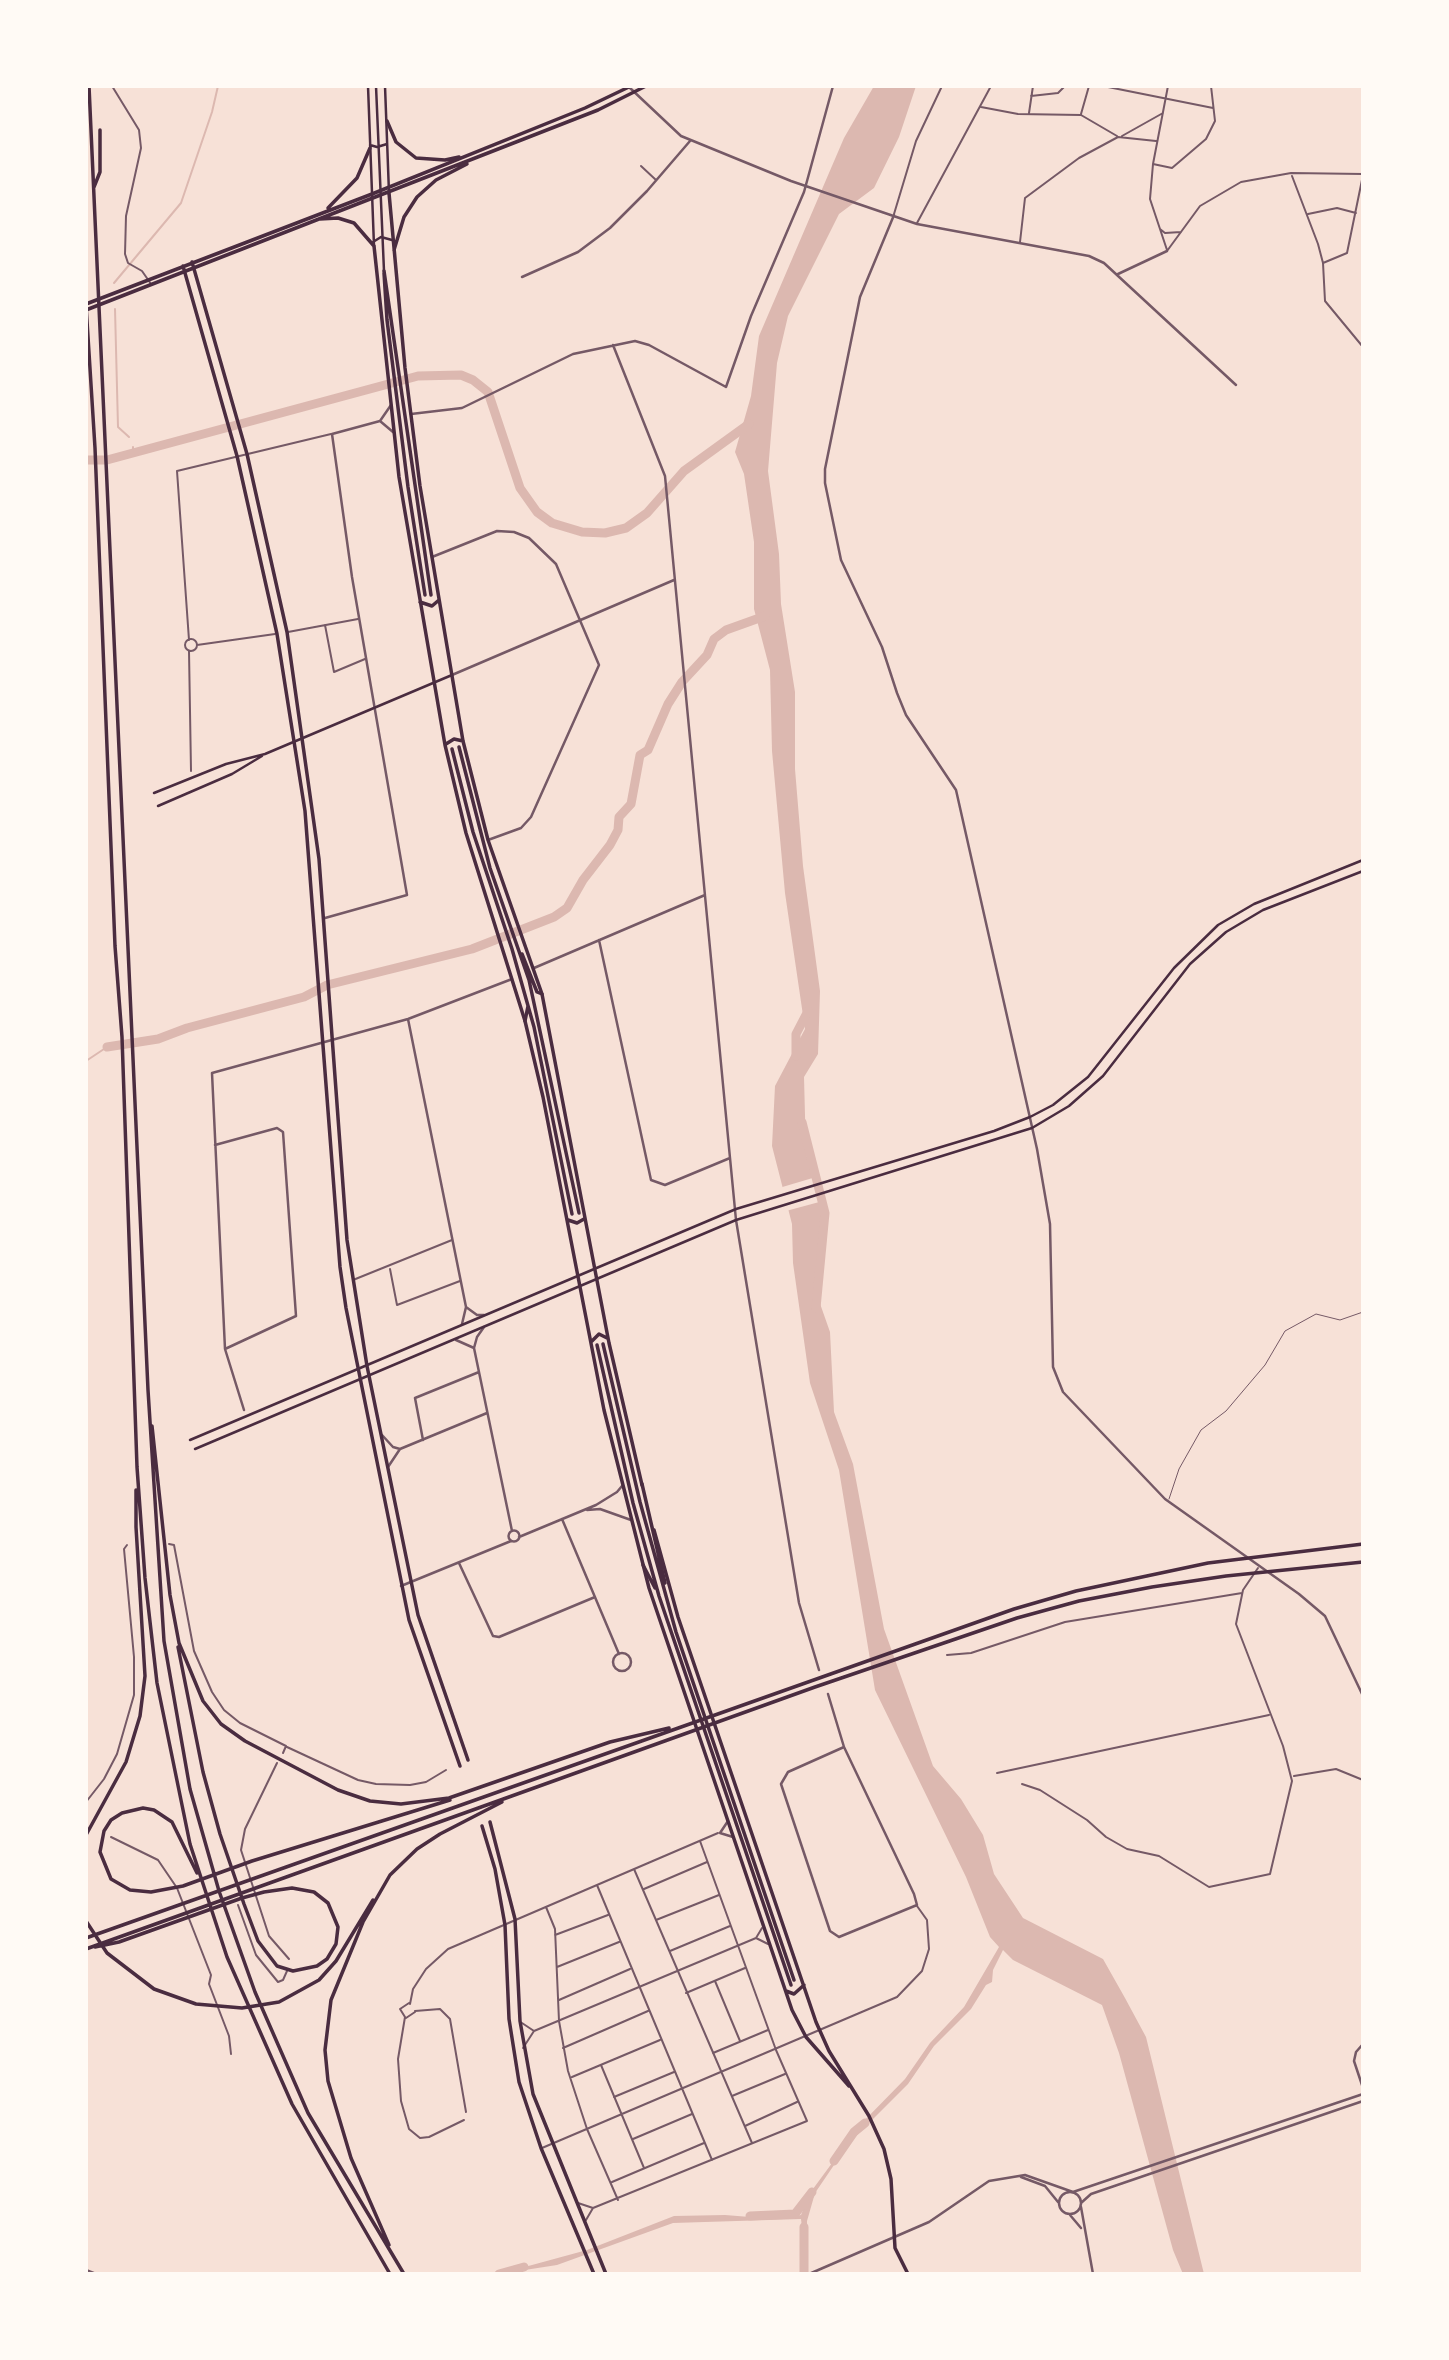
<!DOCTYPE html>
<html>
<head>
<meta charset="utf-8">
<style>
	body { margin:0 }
	#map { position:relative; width:1449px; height:2360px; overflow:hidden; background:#f7e1d7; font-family:Commissioner,sans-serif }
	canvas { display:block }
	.frame { position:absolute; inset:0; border:88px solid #fffaf5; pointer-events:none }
</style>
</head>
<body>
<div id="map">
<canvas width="1449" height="2360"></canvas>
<div class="frame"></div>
</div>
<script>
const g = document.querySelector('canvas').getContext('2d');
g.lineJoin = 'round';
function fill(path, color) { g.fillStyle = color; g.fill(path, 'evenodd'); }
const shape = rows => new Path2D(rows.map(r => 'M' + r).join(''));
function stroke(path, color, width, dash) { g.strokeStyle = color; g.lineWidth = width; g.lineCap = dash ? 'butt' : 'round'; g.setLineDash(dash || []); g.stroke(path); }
const water = shape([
	[874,86,916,86,899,137,874,188,839,214,788,316,777,363,768,471,779,554,781,604,795,692,795,769,803,866,820,991,818,1054,804,1077,806,1154,823,1210,817,1295,830,1332,834,1412,853,1464,884,1629,933,1766,961,1799,983,1835,994,1874,1023,1918,1103,1959,1125,1998,1146,2037,1204,2274,1183,2274,1173,2250,1119,2053,1102,2005,1013,1960,1003,1950,993,1970,992,1982,986,1985,971,2009,934,2046,908,2084,849,2143,815,2193,807,2221,807,2272,801,2219,673,2223,557,2265,499,2274,587,2250,674,2216,725,2215,775,2219,801,2215,810,2193,860,2125,905,2079,930,2043,964,2007,999,1947,990,1937,966,1877,875,1690,839,1470,810,1383,793,1263,792,1224,772,1146,775,1086,805,1029,785,893,772,751,770,670,754,609,754,542,744,474,735,452,751,396,759,336,844,138]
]);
const pier = shape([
	[816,1177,823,1201,786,1211,779,1188]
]);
const stream = shape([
	[114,283,181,203,212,112,218,86],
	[115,309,118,427,129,437],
	[133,447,133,451],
	[86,1061,107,1047]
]);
const river = shape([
	[86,460,107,460,418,376,461,375,473,380,488,392,520,488,537,512,552,523,582,532,605,533,626,528,647,513,684,471,749,424],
	[107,1047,158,1039,187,1028,304,997,327,985,472,949,554,917,567,908,583,880,610,845,618,830,619,817,631,804,640,755,648,750,668,704,682,682,707,655,714,639,726,630,765,616],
	[796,1056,796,1034,808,1011],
	[802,1122,825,1213,816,1308],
	[834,2161,854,2132,865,2123],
	[750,2216,795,2214,812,2192],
	[499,2274,524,2267],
	[804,2274,804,2227]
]);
const service = shape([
	[1169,1499,1179,1469,1201,1430,1226,1411,1265,1365,1285,1331,1316,1314,1340,1320,1363,1312]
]);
const minor = shape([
	[112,86,139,130,141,148,126,216,125,254,128,263,142,271,151,284],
	[1103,86,1213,108],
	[1168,86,1153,164,1172,168,1206,139,1215,121,1211,86],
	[1031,96,1058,93,1065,86],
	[981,107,1018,114,1081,115,1117,136],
	[1029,113,1033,86],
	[1081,114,1089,86],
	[1122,136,1163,113],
	[1153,164,1150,199,1167,250],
	[641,166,656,180],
	[1292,176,1318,244,1323,263,1325,301,1363,347],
	[894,214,916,141,942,86],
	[1308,214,1337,208,1356,213],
	[917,223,991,86],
	[1160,229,1165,233,1181,232],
	[1020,242,1025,198,1079,158,1118,137,1156,141],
	[1167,251,1200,206,1241,182,1291,173,1363,174],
	[1323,263,1347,253,1363,175],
	[325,625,334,672,365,659],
	[288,632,358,619],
	'185 645a6 6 0 1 1 12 0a6 6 0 1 1-12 0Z',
	[189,640,177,471,331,434],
	[197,645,275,634],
	[189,651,191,771],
	[390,1269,397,1305,460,1281],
	[353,1280,452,1240],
	[169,1544,174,1545,194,1651,212,1692,224,1710,240,1723,286,1746,283,1753],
	[947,1655,971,1653,1065,1622,1242,1593],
	[287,1747,358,1780,376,1784,410,1785,426,1782,446,1770],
	[277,1763,245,1829,241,1850,269,1936,289,1959],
	[997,1773,1269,1715],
	[1294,1776,1336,1769,1363,1780],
	[1022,1784,1040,1790,1087,1820,1106,1837,1127,1849,1159,1856,1209,1887,1270,1874,1292,1781,1283,1746,1236,1624,1243,1590,1258,1568],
	[86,1802,104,1779,117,1754,134,1695,134,1657,124,1549,127,1545],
	[111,1837,158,1860,177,1888,211,1975,209,1984,229,2036,231,2054],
	[634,1869,752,2143],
	[597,1885,712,2160],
	[644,1889,707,1862],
	[238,1905,256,1955,278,1982,283,1980,287,1971],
	[546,1907,555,1929,559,2021,568,2071,587,2129,618,2200],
	[656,1920,719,1895],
	[762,1928,756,1938,768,1944],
	[555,1935,608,1915],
	[670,1951,730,1926],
	[557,1967,619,1942],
	[715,1981,740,2041],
	[686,1993,745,1968],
	[559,2000,630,1969],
	[410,2004,413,1989,426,1969,448,1949,718,1833],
	[415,2011,440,2009,450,2019,466,2112],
	[405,2017,398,2059,401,2101,409,2129,420,2138,429,2137,464,2120],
	[405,2017,400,2009,409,2003],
	[406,2018,415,2012],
	[522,2023,534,2031,523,2048],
	[534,2031,756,1938],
	[563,2048,648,2011],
	[713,2053,768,2030],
	[601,2065,644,2168],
	[572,2077,660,2040],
	[732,2096,785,2074],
	[614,2097,674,2072],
	[745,2126,797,2102],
	[633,2139,692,2114],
	[542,2148,897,1997,922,1971,929,1949,927,1920,917,1906],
	[612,2182,704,2143],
	[578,2203,593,2208,586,2220],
	[593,2208,807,2121,776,2050,700,1841]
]);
const tertiary = shape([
	[630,88,681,136,791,181,917,224,1089,256,1104,263,1236,385],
	[894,215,860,297,825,469,825,483,841,560,882,647,897,693,906,715,956,790,1037,1149,1050,1224,1053,1367,1063,1392,1165,1499,1299,1594,1325,1616,1363,1696],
	[1118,274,1167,251],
	[522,277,578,252,610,228,647,191,690,141],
	[411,414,462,408,573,354,635,341,649,345,726,387,751,316,804,192,833,86],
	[380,421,393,432],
	[432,557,497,531,514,532,529,538,556,564,599,665,531,817,521,828,488,840],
	[452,675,674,580],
	[325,918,407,895,352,577,332,434,380,421,391,405],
	[599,940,651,1180,665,1185,730,1158,665,476,613,345],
	[534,968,705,895],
	[408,1019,466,1307,462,1324],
	[215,1145,277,1128,283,1132,296,1316,225,1349],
	[730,1158,736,1220,799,1603,819,1670],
	[466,1307,477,1315,484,1315],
	[484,1327,477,1337,474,1348,512,1531],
	[456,1340,474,1348],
	[244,1410,225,1349,212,1073,408,1019,512,979],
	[382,1435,393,1447,400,1449],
	[423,1440,415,1398,479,1372],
	[388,1467,400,1449,487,1413],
	[587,1510,600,1509,631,1520],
	[562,1519,619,1654],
	'508.5 1536a5.5 5.5 0 1 1 11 0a5.5 5.5 0 1 1-11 0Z',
	[519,1537,596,1505,617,1492,622,1486],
	[459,1563,493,1636,499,1637,595,1597],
	[401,1586,511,1541],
	'613 1662a9 9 0 1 1 18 0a9 9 0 1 1-18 0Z',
	[828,1694,844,1747,914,1894,917,1905,839,1937,830,1931,781,1784,788,1772,844,1747],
	[728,1821,720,1833,733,1837],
	[1363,2044,1356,2052,1354,2061,1363,2088],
	[1021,2177,1045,2186,1058,2202],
	'1059 2203a11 11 0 1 1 22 0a11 11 0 1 1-22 0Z',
	[1081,2203,1091,2194,1363,2101],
	[1081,2207,1093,2274],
	[1070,2215,1081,2228],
	[86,2270,96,2274],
	[809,2274,929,2222,989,2181,1025,2175,1073,2192,1363,2094]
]);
const secondary = shape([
	[368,86,374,246],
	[376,86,384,271],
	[385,86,389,193],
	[370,145,377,147,387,144],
	[373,242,381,237,392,240],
	[154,793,226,764,265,754,452,675],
	[158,806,232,774,262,756],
	[190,1440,736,1209,994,1131,1030,1117,1053,1105,1088,1077,1174,968,1218,925,1254,904,1363,860],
	[195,1449,736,1220,1032,1128,1069,1106,1103,1076,1190,964,1226,932,1263,910,1363,871]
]);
const primary = shape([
	[387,121,396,142,416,158,445,160,459,157],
	[389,193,405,368,420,486,463,741,488,840,542,994,609,1343,642,1485],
	[328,208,357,178,370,148],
	[320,219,338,218,354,223,374,246,399,477,445,745,466,833,525,1021,543,1097,604,1410,649,1588,792,2010,806,2037,849,2086],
	[394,250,404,217,417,197,436,180,467,164],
	[192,262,247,454,287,632,319,859,347,1240,367,1366,418,1615,468,1760],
	[183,266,237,456,277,634,305,811,340,1267,346,1308,409,1620,460,1766],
	[86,304,372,194,585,108,631,86],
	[86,310,598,110,646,86],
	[420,602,432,606,439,600],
	[446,744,454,739,463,741],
	[568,1220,577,1223,584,1219],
	[592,1341,599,1334,607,1338],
	[654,1530,678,1617,816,2022,829,2051,869,2116,884,2149,891,2179,895,2248,908,2274],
	[490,1822,515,1919,520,2021,533,2094,606,2274],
	[482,1826,495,1869,505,1925,509,2019,519,2082,541,2148,594,2274],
	[786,1991,794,1994,804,1985]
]);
const trunk = shape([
	[384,271,431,595],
	[384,273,387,320,408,487,425,595],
	[459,747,490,868,529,980,579,1213],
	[452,749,473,832,512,949,534,1027,572,1214],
	[522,954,537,992,542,994],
	[525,1021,528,1006],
	[603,1344,640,1502,676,1632,794,1980],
	[597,1345,633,1503,659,1596,791,1985],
	[642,1484,665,1583],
	[643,1565,655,1588]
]);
const motorway = shape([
	[89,86,148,1390,164,1641,190,1789,219,1891,255,1992,308,2113,404,2274],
	[94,187,100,172,100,130],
	[86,305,95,448,115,946,122,1037,137,1467,145,1578,157,1683,190,1844,227,1957,292,2104,390,2274],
	[152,1426,170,1595,179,1643,203,1701,221,1724,245,1741,338,1790,370,1801,401,1804,449,1798,610,1742,669,1728],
	[86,1835,126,1762,140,1716,145,1676,136,1527,136,1490],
	[197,1873,172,1822,154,1810,143,1808,122,1813,111,1820,104,1831,100,1852,111,1879,130,1890,151,1892,183,1886,252,1861,450,1800],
	[86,1921,107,1953,154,1989,196,2004,242,2008,279,2002,319,1980,336,1961,373,1900],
	[86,1938,1014,1609,1076,1591,1208,1563,1363,1544],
	[95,1947,119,1942,242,1898,264,1892,292,1888,314,1892,328,1903,338,1927,336,1944,327,1959,317,1966,293,1971,277,1966,258,1941,244,1904,220,1834,203,1772,178,1647],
	[86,1949,815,1687,1017,1618,1079,1601,1152,1587,1226,1576,1363,1562],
	[389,2245,351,2158,328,2081,325,2050,331,2000,363,1922,390,1875,417,1849,440,1834,502,1802]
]);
fill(water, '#dcb8b0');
fill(pier, '#f7e1d7');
stroke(stream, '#dcb8b0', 2);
stroke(river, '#dcb8b0', 9);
stroke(service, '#755966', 1);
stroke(minor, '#755966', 2);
stroke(tertiary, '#755966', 2.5);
stroke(secondary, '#4a2c40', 2.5);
stroke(primary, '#4a2c40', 3.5);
stroke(trunk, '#4a2c40', 3.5);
stroke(motorway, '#4a2c40', 3.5);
</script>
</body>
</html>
